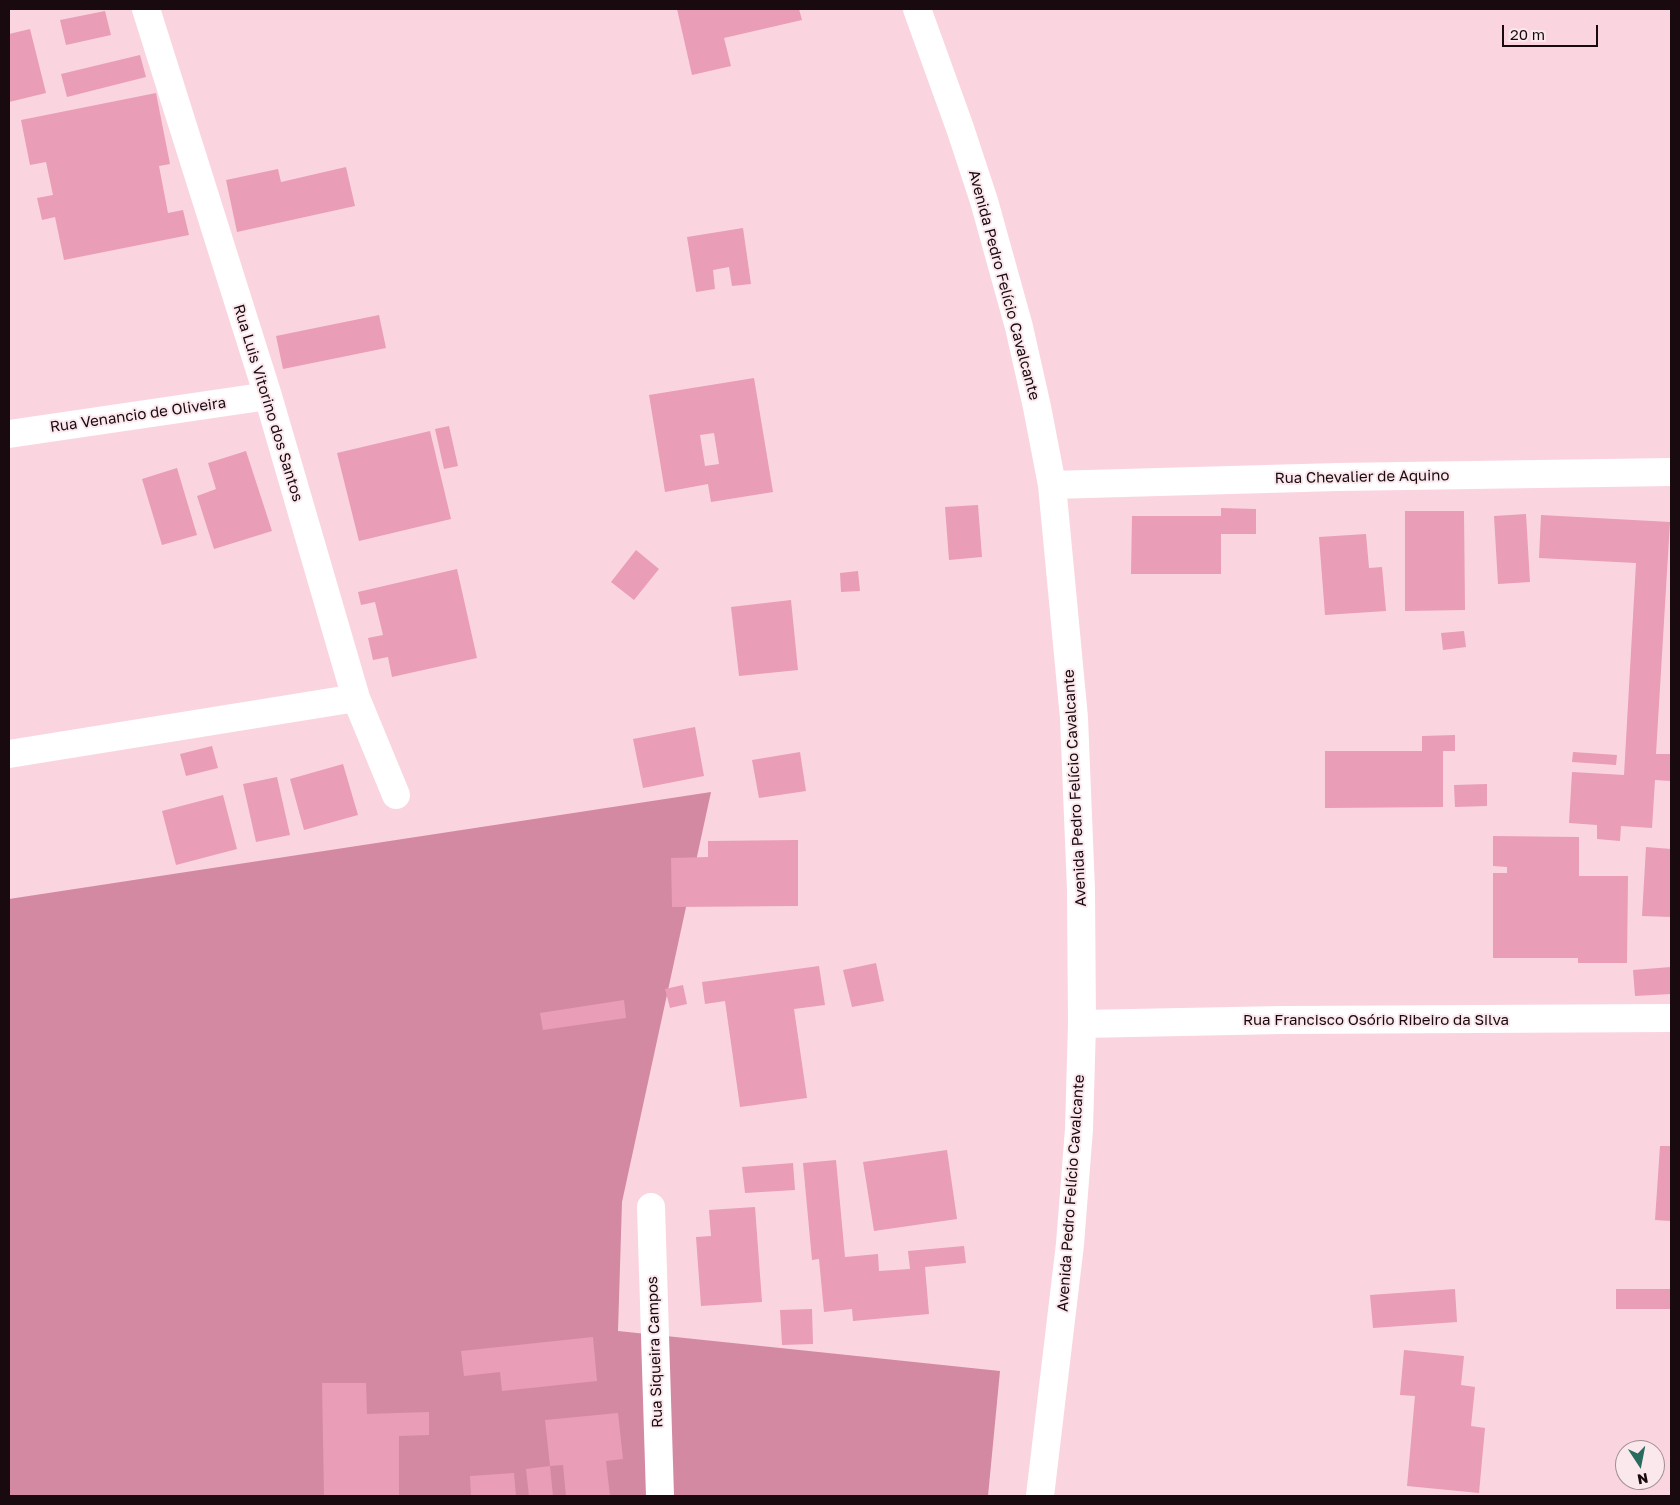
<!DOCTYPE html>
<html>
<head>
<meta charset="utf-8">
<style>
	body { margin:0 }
	#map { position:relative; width:1680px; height:1505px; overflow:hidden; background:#fad5e0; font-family:"Golos Text",sans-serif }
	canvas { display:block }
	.frame { position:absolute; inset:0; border:10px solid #190a0f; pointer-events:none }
	.north { position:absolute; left:1615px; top:1440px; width:50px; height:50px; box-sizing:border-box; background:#fbe8ed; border:1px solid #a18f94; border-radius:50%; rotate:169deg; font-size:14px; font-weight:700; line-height:20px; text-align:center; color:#190a0f }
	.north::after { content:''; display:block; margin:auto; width:18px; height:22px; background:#286c5f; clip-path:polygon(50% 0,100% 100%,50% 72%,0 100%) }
	.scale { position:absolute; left:1502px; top:25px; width:96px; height:22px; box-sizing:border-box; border:2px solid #190a0f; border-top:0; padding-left:6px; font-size:15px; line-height:18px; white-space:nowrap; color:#190a0f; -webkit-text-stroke:4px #fbe8ed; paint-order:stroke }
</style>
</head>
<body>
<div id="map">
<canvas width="1680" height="1505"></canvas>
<div class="frame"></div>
<div class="north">N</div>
<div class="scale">20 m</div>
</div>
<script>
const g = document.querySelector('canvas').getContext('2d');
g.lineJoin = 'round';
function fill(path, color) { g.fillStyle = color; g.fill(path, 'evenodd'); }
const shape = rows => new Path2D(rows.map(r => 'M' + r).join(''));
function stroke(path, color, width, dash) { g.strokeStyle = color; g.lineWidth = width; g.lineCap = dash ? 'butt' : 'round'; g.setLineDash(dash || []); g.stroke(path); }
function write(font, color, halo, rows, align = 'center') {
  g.font = font + ' "Golos Text",sans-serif'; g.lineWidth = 4; g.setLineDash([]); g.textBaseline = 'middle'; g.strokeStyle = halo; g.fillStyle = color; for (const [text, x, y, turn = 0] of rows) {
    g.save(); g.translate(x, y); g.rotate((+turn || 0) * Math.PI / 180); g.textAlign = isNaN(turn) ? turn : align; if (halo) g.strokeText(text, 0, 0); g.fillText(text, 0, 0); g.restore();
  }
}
const forest = shape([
	[711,792,622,1202,618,1331,1000,1371,988,1496,9,1496,9,899]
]);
const building = shape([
	[677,9,799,9,802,20,724,38,731,66,692,75],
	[105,11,111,35,66,45,60,20],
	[30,29,46,93,9,102,9,34],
	[140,55,146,77,67,97,61,74],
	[156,93,170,164,159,166,168,213,183,210,189,235,64,260,55,217,42,220,37,198,53,195,46,162,30,165,21,120],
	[346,167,355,206,237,232,226,180,278,169,281,182],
	[743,228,751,284,732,286,729,267,713,270,715,289,696,292,687,237],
	[379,315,386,348,283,369,276,336],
	[754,378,773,492,711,502,708,484,665,492,649,395],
	[714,433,719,464,705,466,700,435],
	[449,426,458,466,444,469,435,429],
	[430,431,451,519,359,541,337,453],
	[246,451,272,531,214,549,197,496,216,489,208,463],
	[177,468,197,535,162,545,142,479],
	[978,505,982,557,949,560,945,507],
	[1221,508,1256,509,1256,534,1221,534,1221,574,1131,574,1132,516,1221,516],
	[1405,511,1464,511,1465,610,1405,611],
	[1526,514,1530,582,1498,584,1494,516],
	[1541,515,1670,522,1656,754,1671,754,1671,781,1655,780,1652,828,1621,826,1620,841,1597,839,1597,825,1569,823,1572,772,1624,775,1636,563,1539,558],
	[1366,534,1369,568,1382,567,1386,611,1325,615,1319,537],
	[636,550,659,569,634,600,611,582],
	[457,569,477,658,392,677,388,657,373,660,368,638,383,635,375,602,361,605,358,592],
	[858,571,860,591,841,592,840,573],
	[791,600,798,670,739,676,731,607],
	[1464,631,1466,647,1443,650,1441,633],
	[695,727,704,776,643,788,633,739],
	[1455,735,1455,751,1443,751,1443,807,1325,808,1325,751,1422,751,1422,736],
	[212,746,218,768,186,776,180,754],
	[800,752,806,791,759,798,752,760],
	[1573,752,1617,755,1616,765,1572,762],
	[343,764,358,815,304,830,290,779],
	[277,777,290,835,256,842,243,784],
	[1487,784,1487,806,1455,807,1454,785],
	[223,795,237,849,176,865,162,811],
	[1493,836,1579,837,1579,876,1628,876,1627,963,1578,963,1578,958,1493,958,1493,873,1507,873,1507,867,1493,866],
	[798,840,798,906,672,907,671,858,708,857,708,841],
	[1646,847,1671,849,1671,917,1642,916],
	[876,963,884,1001,852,1007,843,970],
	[819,966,825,1005,794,1009,807,1098,740,1107,725,1001,705,1004,702,982],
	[1671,967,1671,994,1635,996,1633,970],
	[683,985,687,1004,670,1008,665,989],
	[624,1000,626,1018,543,1030,540,1013],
	[1660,1146,1671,1146,1671,1221,1655,1220],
	[947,1150,957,1219,874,1231,863,1162],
	[836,1160,845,1257,878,1254,879,1271,910,1269,908,1251,964,1246,966,1263,925,1267,929,1314,853,1321,852,1309,824,1312,819,1259,812,1260,803,1163],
	[793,1163,795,1190,745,1193,742,1167],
	[755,1207,762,1302,701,1306,696,1237,711,1236,709,1210],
	[1455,1289,1457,1322,1373,1328,1370,1295],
	[1616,1289,1671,1289,1671,1309,1616,1309],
	[812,1309,813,1344,782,1345,780,1310],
	[593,1337,597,1381,502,1391,500,1372,464,1376,461,1351],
	[1404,1350,1464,1356,1461,1385,1475,1387,1471,1426,1485,1428,1479,1493,1407,1486,1415,1396,1400,1395],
	[322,1383,366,1383,367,1414,429,1412,429,1435,399,1436,399,1496,324,1496],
	[618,1413,623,1459,606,1461,610,1496,566,1496,563,1465,550,1466,545,1420],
	[550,1466,553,1496,529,1496,526,1469],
	[514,1473,516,1496,471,1496,470,1476]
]);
const minor = shape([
	[146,9,268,396,356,698,396,795],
	[917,9,960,128,984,201,1019,327,1037,407,1052,485,1074,718,1081,890,1082,1024,1079,1129,1070,1244,1040,1496],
	[9,434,268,396],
	[1052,485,1338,477,1671,472],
	[9,754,356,698],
	[1082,1024,1282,1020,1671,1018],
	[651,1207,660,1496]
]);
const streetNames = [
	["Avenida Pedro Felício Cavalcante",1004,285,75],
	["Rua Luis Vitorino dos Santos",268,403,73],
	["Rua Venancio de Oliveira",138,415,-8],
	["Rua Chevalier de Aquino",1362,477,-1],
	["Avenida Pedro Felício Cavalcante",1075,788,-93],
	["Rua Francisco Osório Ribeiro da Silva",1376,1020],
	["Avenida Pedro Felício Cavalcante",1071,1193,-86],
	["Rua Siqueira Campos",655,1352,-92]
];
fill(forest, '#d489a2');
fill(building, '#e99db6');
stroke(minor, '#fff', 28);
write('15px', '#190a0f', '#fbe8ed', streetNames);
</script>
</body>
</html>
